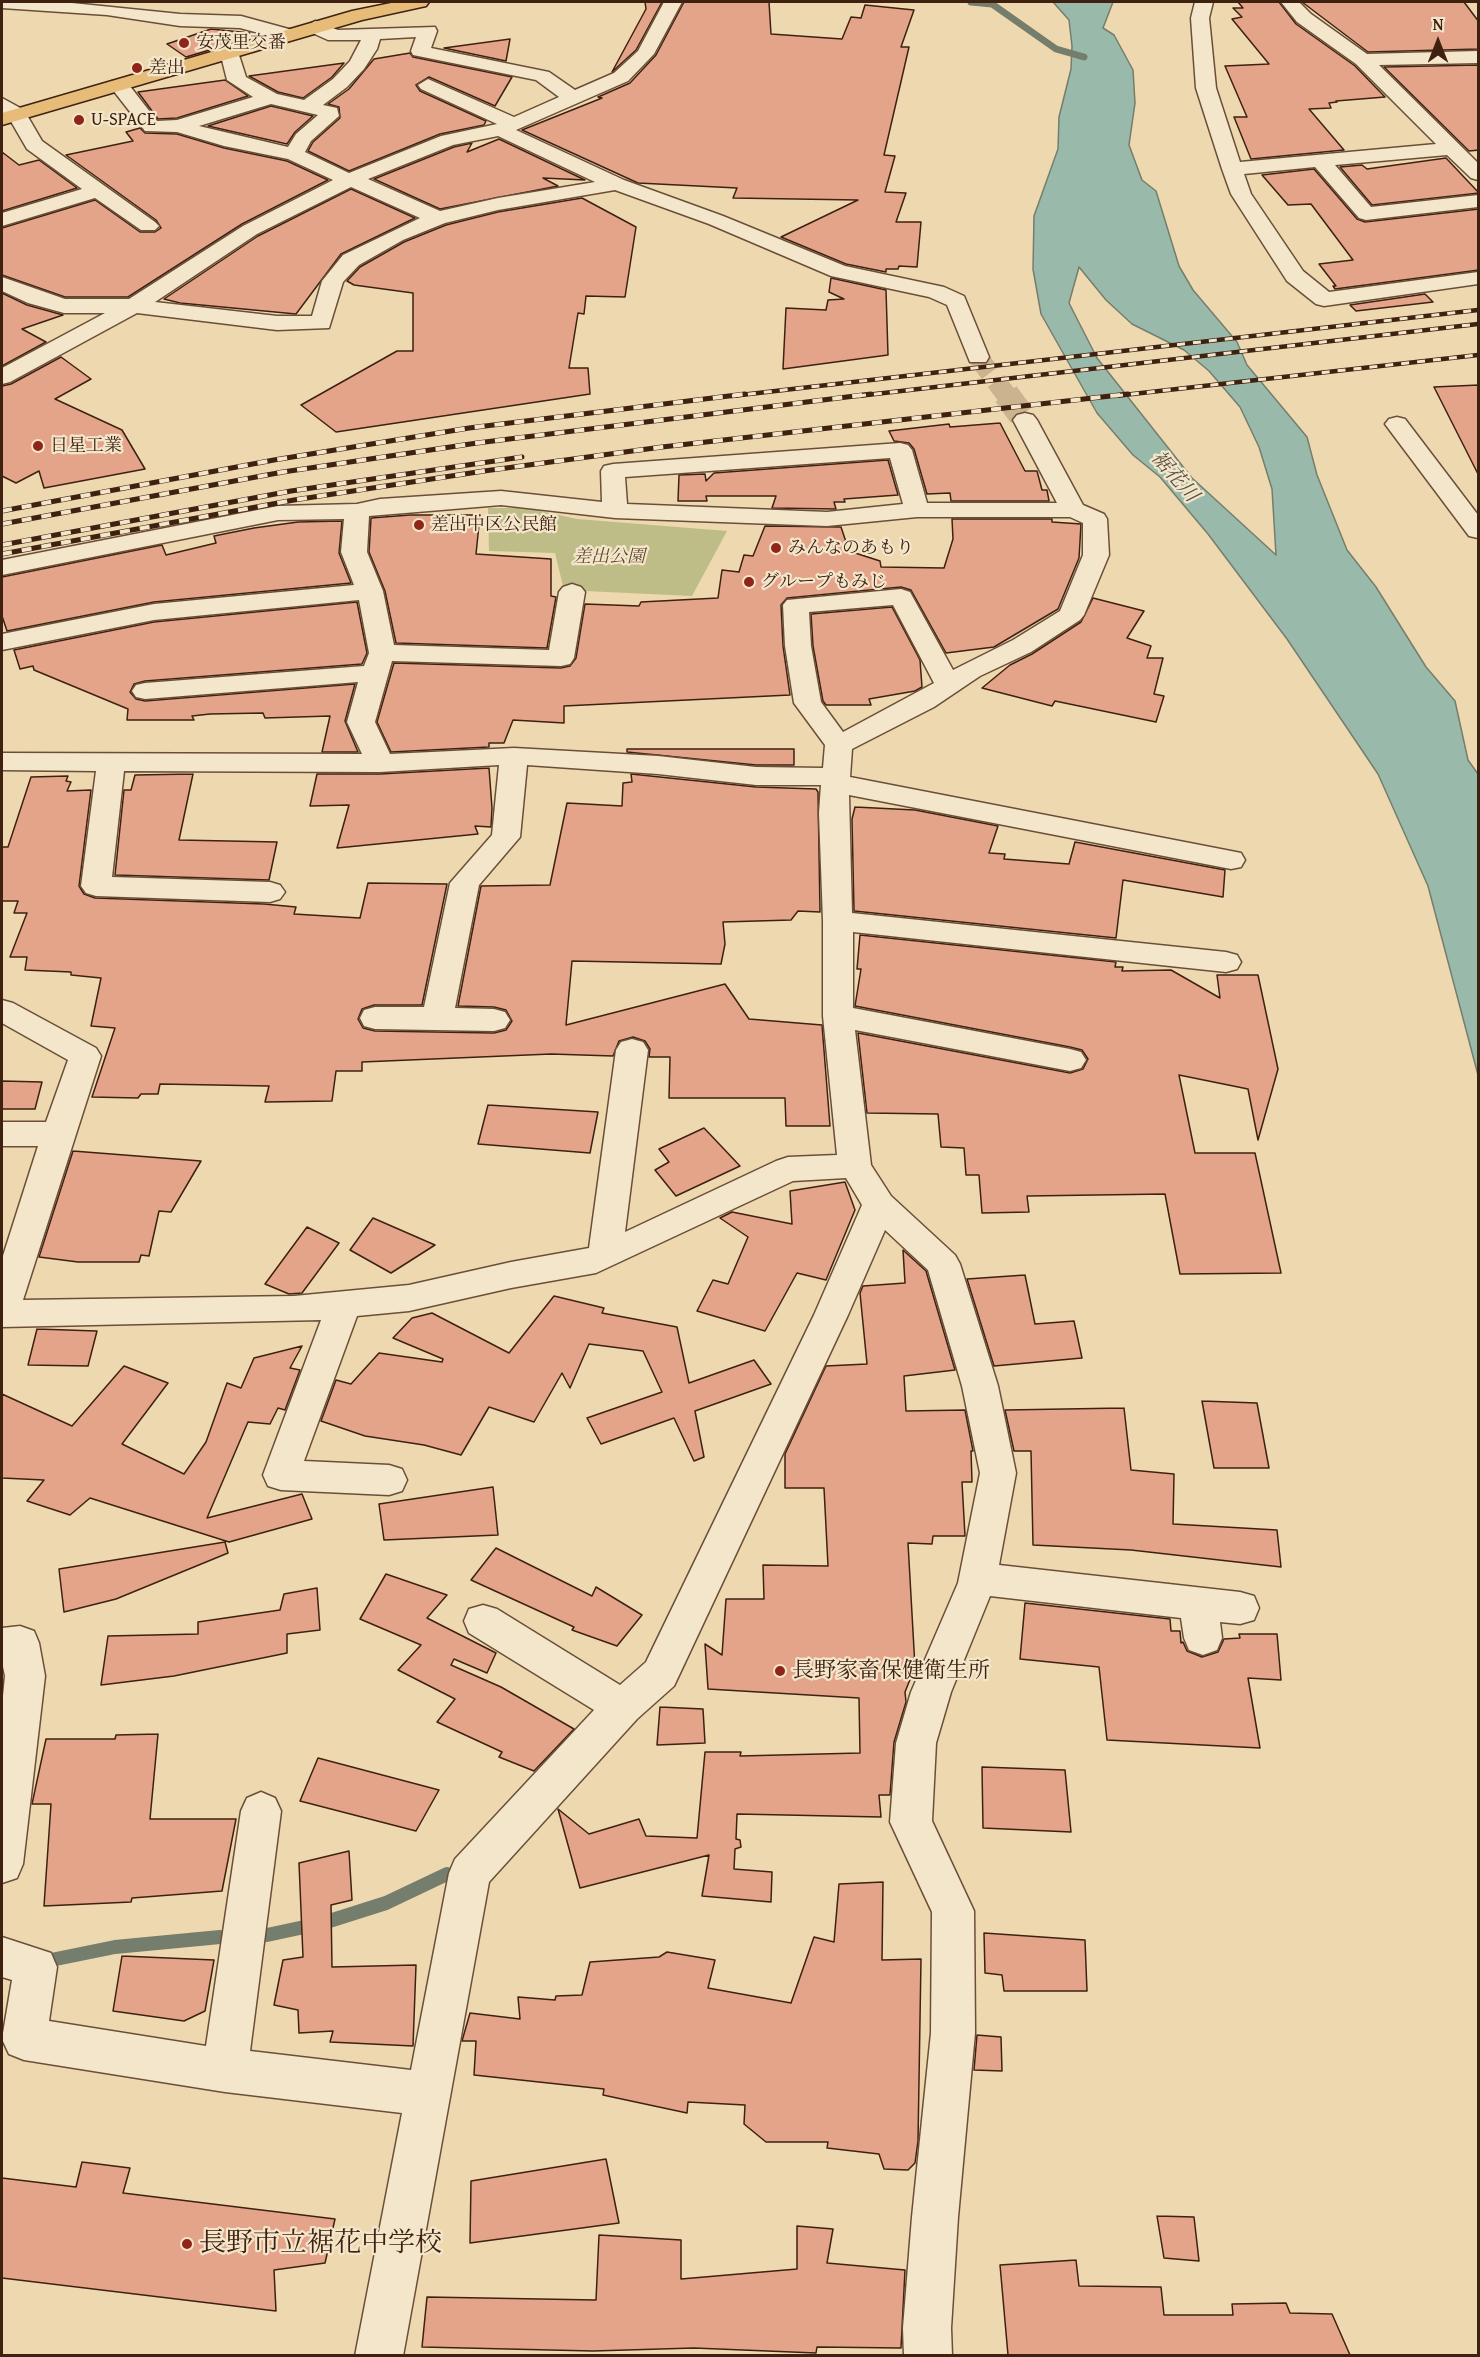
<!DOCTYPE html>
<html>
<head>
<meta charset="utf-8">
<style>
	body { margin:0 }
	#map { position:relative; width:1480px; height:2357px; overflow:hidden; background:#eed8af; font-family:"Gentium Book Plus",serif }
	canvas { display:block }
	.frame { position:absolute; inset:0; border:3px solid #3e2111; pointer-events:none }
	.north { position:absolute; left:1408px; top:12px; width:60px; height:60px; -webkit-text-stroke:4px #f4e6cb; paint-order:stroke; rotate:0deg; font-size:16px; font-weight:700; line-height:24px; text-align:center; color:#3e2111 }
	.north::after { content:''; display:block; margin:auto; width:21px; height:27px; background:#3e2111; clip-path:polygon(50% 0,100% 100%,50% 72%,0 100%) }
</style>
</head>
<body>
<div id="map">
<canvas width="1480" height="2357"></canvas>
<div class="frame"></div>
<div class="north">N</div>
</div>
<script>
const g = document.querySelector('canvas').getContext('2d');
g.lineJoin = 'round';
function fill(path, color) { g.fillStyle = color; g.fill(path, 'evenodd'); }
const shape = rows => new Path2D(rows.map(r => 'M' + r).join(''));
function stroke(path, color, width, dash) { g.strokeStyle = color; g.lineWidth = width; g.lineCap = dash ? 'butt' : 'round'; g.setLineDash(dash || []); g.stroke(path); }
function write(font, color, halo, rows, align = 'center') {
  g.font = font + ' "Gentium Book Plus","Noto Serif JP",serif'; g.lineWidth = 4.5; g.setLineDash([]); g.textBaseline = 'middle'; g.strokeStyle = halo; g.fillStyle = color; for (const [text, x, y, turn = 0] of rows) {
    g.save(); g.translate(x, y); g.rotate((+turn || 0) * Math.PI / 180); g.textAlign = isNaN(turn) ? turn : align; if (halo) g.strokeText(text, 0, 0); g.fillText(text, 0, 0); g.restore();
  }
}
const green = shape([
	[488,508,527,508,577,519,727,531,692,596,564,590,555,553,489,551]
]);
const water = shape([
	[1053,2,1113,2,1103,28,1114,35,1133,70,1135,103,1129,145,1142,180,1156,191,1179,266,1193,290,1237,342,1247,365,1307,437,1317,475,1347,550,1376,587,1426,667,1455,701,1468,760,1478,774,1478,1075,1428,886,1378,774,1287,639,1208,534,1160,477,1133,455,1097,413,1041,314,1033,269,1034,216,1058,149,1059,117,1071,69,1072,46,1069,20,1053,2],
	[1079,267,1106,300,1132,324,1184,350,1209,371,1240,407,1259,447,1272,489,1276,555,1192,478,1097,358,1069,303,1079,267]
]);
const streamFar1 = shape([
	[971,2,992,4,1056,49,1084,57]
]);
const stream = shape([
	[267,1935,323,1923,386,1903,447,1874],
	[51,1960,115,1947,220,1937]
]);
const building = shape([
	[645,2,662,2,636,50,612,72,646,9,645,2],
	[684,2,769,2,771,34,842,39,851,17,861,18,865,5,914,10,901,47,909,47,884,155,895,156,885,192,906,193,896,222,921,222,917,267,899,266,898,269,886,269,886,272,846,264,781,237,858,200,733,198,737,188,638,183,522,130,602,98,598,97,630,83,656,55,684,2],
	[1238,2,1279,2,1296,24,1355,66,1385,97,1336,101,1337,102,1329,103,1331,108,1309,109,1344,150,1251,159,1234,117,1247,117,1225,66,1269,64,1232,19,1242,17,1233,8,1243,8,1238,2],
	[1302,2,1464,2,1479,22,1479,49,1368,52,1302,2],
	[211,29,250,33,237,42,186,57,167,44,211,29],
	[510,39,506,61,444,48,510,39],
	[410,53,413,57,512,77,495,106,429,77,416,85,420,91,486,121,484,125,440,134,349,171,308,151,313,142,340,118,339,107,328,104,349,89,374,59,410,53],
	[344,63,332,77,303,98,278,92,249,76,344,63],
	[1479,65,1479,150,1469,151,1384,67,1479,65],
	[225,80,248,96,177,118,158,119,138,92,225,80],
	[271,106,313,116,295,132,287,144,208,126,271,106],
	[140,128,145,133,177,134,224,148,287,161,328,180,242,224,128,297,65,297,2,275,2,228,95,200,140,232,155,232,161,228,156,220,66,155,133,141,126,132,140,128],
	[499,139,585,180,543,178,558,186,440,209,374,179,454,147,472,143,467,152,499,139],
	[2,152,19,165,39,160,77,188,2,211,2,152],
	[1446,158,1479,193,1372,205,1340,167,1362,165,1367,169,1446,158],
	[1314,169,1357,219,1365,222,1479,209,1479,270,1335,289,1333,286,1336,286,1319,264,1353,260,1311,204,1288,205,1262,175,1314,169],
	[351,189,415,218,341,254,296,314,180,303,164,299,258,236,351,189],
	[582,198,636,227,625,297,586,296,584,314,578,313,569,368,588,368,590,394,336,432,301,405,397,351,413,351,413,293,354,285,347,281,360,267,404,242,446,225,498,212,582,198],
	[831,278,886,290,888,355,783,369,786,308,826,310,828,300,844,299,829,292,831,278],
	[2,293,27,305,63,315,22,329,46,342,2,366,2,293],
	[1425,294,1433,302,1356,311,1350,305,1425,294],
	[61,357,91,379,55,399,122,430,145,469,44,488,39,471,16,483,2,476,2,386,11,384,61,357],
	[1479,385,1479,476,1434,387,1479,385],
	[1000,423,1025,471,1037,471,1042,490,1047,490,1049,501,951,501,950,493,927,494,914,449,909,443,894,441,889,431,949,424,950,427,1000,423],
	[888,460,898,495,844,499,845,502,834,502,836,509,772,508,776,496,706,496,707,501,678,501,679,475,705,474,706,481,714,473,888,460],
	[410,515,480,515,476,554,551,559,551,596,556,597,547,648,396,643,385,591,369,552,371,518,410,515],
	[952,519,1052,519,1052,522,1081,524,1079,558,1058,609,994,647,946,653,911,590,901,587,787,598,781,605,783,646,790,695,564,706,564,723,513,720,504,743,489,743,489,747,391,752,377,722,394,663,561,668,570,666,576,658,585,604,639,606,641,602,718,598,722,570,739,572,744,555,753,556,765,526,841,527,849,551,880,561,881,567,944,568,953,539,952,519],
	[342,521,339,553,351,583,154,602,7,631,2,616,2,577,162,545,166,555,216,543,214,536,254,528,298,522,342,521],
	[1093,598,1144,611,1127,638,1151,646,1147,658,1163,658,1154,694,1164,696,1156,722,1055,701,1052,706,982,688,1010,665,1032,654,1081,622,1093,598],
	[357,602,367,653,362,664,145,681,134,684,130,692,136,699,145,701,355,684,345,721,358,752,322,752,330,716,265,718,263,713,210,714,192,716,194,720,127,720,128,709,34,670,33,666,20,669,14,650,154,622,357,602],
	[892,607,920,660,922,687,915,691,869,699,871,705,826,705,823,701,813,646,811,614,892,607],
	[627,749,794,749,794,765,756,765,627,752,627,749],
	[489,768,492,808,491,827,475,826,478,834,337,848,349,805,310,806,317,774,380,774,489,768],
	[193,774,179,840,277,842,269,880,115,875,124,790,131,790,135,775,193,774],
	[631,774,756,787,816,789,818,792,820,912,798,911,791,920,723,922,725,944,721,964,572,961,566,1025,725,984,749,1019,822,1025,830,1126,786,1126,785,1098,669,1098,670,1057,649,1057,650,1049,645,1041,633,1037,619,1041,613,1056,551,1054,362,1062,362,1071,336,1071,332,1101,265,1102,269,1086,160,1084,158,1094,141,1094,138,1098,92,1097,115,1028,91,1026,101,978,71,975,71,972,25,970,27,957,10,957,27,913,14,913,18,901,2,901,2,847,8,847,31,777,68,776,66,781,71,782,67,791,91,790,79,886,84,894,95,898,264,904,296,907,294,914,360,918,368,883,447,884,422,1005,374,1005,362,1009,358,1019,363,1028,375,1031,494,1033,506,1030,512,1021,506,1010,494,1007,458,1006,481,886,550,885,567,803,622,806,623,783,632,782,631,774],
	[855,807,915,810,998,826,989,853,1005,854,1004,859,1069,864,1075,842,1225,870,1223,897,1123,880,1116,938,854,911,852,819,855,807],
	[860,935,1116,962,1115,967,1123,967,1122,971,1171,970,1220,998,1217,975,1258,975,1278,1069,1258,1140,1248,1089,1179,1075,1195,1153,1255,1153,1281,1273,1180,1274,1165,1194,1027,1196,1029,1212,982,1213,979,1175,966,1175,964,1148,941,1147,938,1114,867,1113,858,1033,1070,1073,1083,1069,1088,1059,1082,1050,1070,1047,855,1006,861,969,857,969,860,935],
	[2,1081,42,1082,35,1109,2,1109,2,1081],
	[488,1105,598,1112,590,1153,478,1144,488,1105],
	[704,1128,740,1166,676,1196,655,1170,669,1162,659,1149,704,1128],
	[73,1151,201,1161,171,1212,159,1211,149,1256,141,1255,139,1262,78,1262,39,1257,73,1151],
	[845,1182,855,1210,826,1280,797,1273,765,1331,697,1311,713,1280,728,1284,748,1237,720,1218,732,1212,792,1224,790,1191,845,1182],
	[373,1218,435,1245,391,1273,350,1250,373,1218],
	[307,1227,339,1243,302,1293,289,1294,265,1284,307,1227],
	[903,1250,926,1271,955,1370,904,1376,906,1411,965,1410,973,1451,971,1451,972,1482,962,1482,965,1536,933,1536,932,1544,908,1543,915,1667,905,1692,906,1702,894,1742,890,1795,879,1795,881,1817,737,1814,736,1839,740,1840,741,1847,735,1849,734,1869,772,1872,771,1902,702,1896,709,1855,580,1888,558,1809,589,1834,639,1819,646,1836,697,1838,705,1752,741,1752,740,1756,860,1753,859,1698,708,1689,705,1644,722,1655,726,1599,764,1599,763,1565,828,1566,824,1488,785,1488,785,1454,826,1366,867,1364,860,1293,863,1286,905,1283,903,1250],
	[1025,1275,1035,1324,1074,1321,1082,1358,994,1366,967,1279,1025,1275],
	[554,1296,604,1308,602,1313,677,1327,689,1383,754,1360,771,1384,695,1411,704,1457,694,1461,674,1418,601,1444,587,1418,662,1392,643,1351,589,1344,570,1388,562,1373,534,1422,489,1407,461,1455,424,1445,365,1436,321,1421,336,1380,351,1384,379,1353,442,1362,443,1359,393,1338,412,1318,432,1313,509,1353,554,1296],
	[37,1329,97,1331,88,1366,28,1365,37,1329],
	[302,1346,290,1368,300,1370,285,1410,278,1408,270,1424,248,1422,207,1518,302,1494,312,1519,229,1542,90,1498,70,1515,27,1501,44,1480,2,1478,2,1394,72,1426,124,1366,168,1383,122,1444,184,1474,206,1442,227,1383,241,1388,254,1358,302,1346],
	[1202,1401,1257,1403,1269,1468,1214,1468,1202,1401],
	[1124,1408,1131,1470,1174,1474,1173,1524,1277,1530,1281,1567,1131,1550,1033,1545,1031,1451,1014,1451,1005,1410,1124,1408],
	[493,1487,498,1535,384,1540,379,1504,493,1487],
	[225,1542,228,1553,116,1599,64,1612,59,1569,225,1542],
	[496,1548,592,1596,596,1587,642,1615,617,1646,572,1630,574,1627,471,1580,496,1548],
	[386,1574,447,1595,427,1618,496,1653,487,1673,454,1659,451,1665,501,1687,574,1729,534,1771,499,1757,502,1752,437,1722,455,1699,398,1670,421,1645,360,1619,386,1574],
	[317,1588,320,1630,287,1634,287,1653,174,1676,101,1685,108,1636,198,1634,198,1622,280,1610,284,1594,317,1588],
	[1025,1603,1170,1619,1171,1631,1180,1631,1181,1643,1183,1642,1187,1651,1202,1657,1218,1652,1224,1639,1240,1638,1239,1634,1277,1634,1281,1680,1248,1678,1260,1748,1107,1740,1099,1667,1020,1659,1025,1603],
	[660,1707,703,1709,705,1743,657,1745,660,1707],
	[158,1734,150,1819,236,1819,222,1891,132,1898,131,1902,44,1906,51,1804,32,1804,46,1739,115,1739,116,1735,158,1734],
	[318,1758,439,1790,416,1831,300,1801,318,1758],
	[982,1767,1065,1770,1071,1832,983,1828,982,1767],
	[349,1851,352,1900,331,1905,332,1967,416,1965,413,2046,330,2042,333,2031,299,2033,298,2010,274,2005,283,1960,303,1957,299,1863,349,1851],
	[883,1882,882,1960,921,1959,918,2141,915,2163,908,2170,884,2169,879,2154,827,2148,828,2142,766,2142,744,2124,745,2105,688,2102,687,2113,603,2095,604,2089,474,2075,476,2041,462,2041,470,2013,520,2019,518,1997,555,2000,556,1996,582,1995,590,1962,659,1957,667,1952,715,1960,708,1988,791,2003,814,1937,834,1942,839,1884,883,1882],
	[984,1933,1085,1940,1087,1991,1004,1991,1002,1975,985,1973,984,1933],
	[122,1956,214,1960,205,2011,184,2021,113,2011,122,1956],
	[977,2035,1001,2037,1002,2071,974,2070,977,2035],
	[606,2159,619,2223,470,2243,471,2181,606,2159],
	[82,2162,130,2168,123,2193,335,2219,325,2263,274,2270,276,2311,2,2278,2,2178,76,2187,82,2162],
	[1157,2216,1194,2217,1199,2261,1164,2258,1157,2216],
	[797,2226,833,2229,827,2263,905,2270,901,2348,817,2347,816,2353,694,2348,593,2351,422,2347,427,2297,596,2300,599,2235,681,2240,681,2279,797,2269,797,2226],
	[1076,2260,1079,2286,1161,2287,1164,2315,1233,2315,1232,2304,1286,2303,1290,2313,1332,2314,1350,2355,1008,2355,1000,2265,1076,2260]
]);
const minorTunnelFar1 = shape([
	[978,357,1007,396]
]);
const minorTunnel = shape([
	[1006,394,1025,420]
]);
const minor = shape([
	[2,2,62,2,180,14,241,16,296,31,298,35,289,41,240,28,180,26,107,15,2,8,2,2],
	[664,2,682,2,654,54,628,81,516,130,624,180,723,216,845,266,944,287,964,296,989,357,986,362,970,362,947,305,929,297,831,276,709,224,615,190,498,210,445,223,403,240,359,265,343,282,329,328,277,330,137,313,10,382,2,384,2,368,105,313,64,313,28,303,2,291,2,277,65,299,129,299,243,226,333,180,288,159,224,146,177,132,145,131,109,85,112,81,126,81,157,121,177,120,253,97,227,80,220,52,229,46,238,52,246,77,277,94,304,100,333,79,350,61,361,40,328,40,308,31,306,27,315,21,338,30,435,27,437,31,431,48,549,72,575,90,614,73,638,51,664,2],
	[416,37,411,51,413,55,536,80,559,97,514,117,428,79,418,85,421,89,497,124,441,136,349,173,305,152,311,141,339,116,337,108,323,105,347,87,364,69,377,49,380,39,416,37],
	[271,104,318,115,296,134,288,147,199,126,271,104],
	[498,136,595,182,498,198,440,211,368,179,453,145,498,136],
	[351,187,420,218,343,255,322,281,312,316,277,316,155,302,257,234,351,187],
	[1195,2,1213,2,1209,18,1216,88,1240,162,1436,144,1356,64,1297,22,1281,2,1299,2,1311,14,1367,54,1478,51,1478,63,1379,65,1478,163,1478,180,1471,178,1447,155,1335,165,1371,207,1478,195,1478,207,1366,220,1359,218,1315,167,1244,174,1251,194,1303,271,1329,292,1478,272,1478,284,1324,306,1316,304,1287,281,1231,194,1222,169,1196,88,1191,18,1195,2],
	[2,98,24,110,42,141,155,222,159,226,155,230,141,230,95,198,2,226,2,213,82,189,27,149,9,118,2,112,2,98],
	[1025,413,1033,415,1037,420,1083,505,1104,514,1107,519,1109,555,1084,615,1080,620,1031,652,980,676,934,707,852,749,850,777,1231,851,1241,853,1245,860,1241,867,1231,869,849,795,852,913,1226,952,1237,955,1241,962,1237,969,1226,972,853,932,853,1008,1070,1049,1081,1052,1086,1060,1081,1068,1070,1071,855,1030,871,1165,891,1196,955,1255,960,1264,998,1386,1016,1473,999,1565,1240,1592,1254,1596,1259,1608,1254,1620,1240,1624,1220,1622,1222,1638,1217,1650,1203,1655,1189,1650,1184,1638,1181,1618,990,1596,951,1692,936,1743,932,1821,974,1911,975,2033,958,2217,951,2328,952,2356,904,2356,903,2328,912,2217,931,2033,932,1912,890,1822,896,1743,911,1692,958,1583,980,1473,962,1386,928,1270,885,1230,848,1315,674,1686,637,1719,489,1882,403,2356,355,2356,402,2113,225,2092,24,2060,9,2054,2,2039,12,1980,2,1977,2,1937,51,1953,57,1967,49,2021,206,2046,241,1811,247,1798,261,1792,275,1798,281,1811,250,2051,411,2070,449,1873,455,1859,594,1710,469,1633,464,1621,469,1609,483,1605,497,1609,620,1685,646,1662,814,1315,862,1205,846,1178,793,1181,596,1273,511,1288,409,1311,357,1316,304,1461,389,1465,402,1469,407,1480,402,1491,389,1495,281,1490,268,1486,263,1475,321,1320,2,1327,2,1259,38,1146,2,1146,2,1122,46,1122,68,1060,2,1023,2,1000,13,1003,96,1048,101,1056,23,1300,294,1296,409,1285,511,1262,589,1248,616,1050,621,1042,632,1039,643,1042,648,1050,625,1232,776,1161,788,1157,837,1155,823,1016,823,921,819,813,821,785,756,785,658,774,527,765,520,837,479,885,455,1008,494,1009,505,1012,510,1020,505,1028,494,1031,375,1029,364,1026,360,1018,364,1010,375,1007,424,1007,450,883,492,835,499,765,380,772,124,771,112,877,270,882,280,885,285,892,280,899,270,902,96,896,86,893,81,886,96,771,2,770,2,753,362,754,347,722,358,682,145,699,136,697,132,691,136,685,145,683,364,666,369,653,359,600,154,620,2,650,2,634,154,604,354,585,341,552,344,519,278,520,2,575,2,560,278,506,357,504,380,499,501,491,602,502,601,471,604,466,613,464,900,443,908,445,912,450,927,503,1057,503,1013,420,1017,415,1025,413],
	[890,458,903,504,827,512,627,504,625,477,890,458],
	[501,505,615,518,827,526,917,517,1070,517,1083,523,1083,555,1060,611,1013,640,953,670,910,592,901,589,787,600,783,605,785,646,794,703,825,745,823,768,756,767,658,756,514,748,390,754,375,722,392,661,561,666,570,664,574,658,585,592,581,587,572,584,563,587,559,592,549,650,394,645,383,591,367,552,369,516,501,505],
	[893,605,934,683,843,732,821,702,811,646,809,612,893,605],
	[1397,417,1405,419,1478,515,1478,538,1469,536,1385,424,1389,419,1397,417],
	[20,1626,34,1631,39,1643,45,1676,23,1864,17,1878,2,1883,2,1706,5,1676,2,1662,2,1628,20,1626]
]);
const highway = shape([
	[396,2,429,2,426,6,362,20,2,125,2,113,352,11,396,2]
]);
const railFar1 = shape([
	[732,396,1478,310],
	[858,396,1478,324],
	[1115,396,1478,355]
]);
const rail = shape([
	[2,511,274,460,469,428,745,394],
	[2,524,283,472,477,443,871,394],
	[2,545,291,491,522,457],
	[2,554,294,500,484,471,662,447,1128,394]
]);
const markers = [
	[184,43,6,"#8f2418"],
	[137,68,6,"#8f2418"],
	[79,120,6,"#8f2418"],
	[38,446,6,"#8f2418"],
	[419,525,6,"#8f2418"],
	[776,548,6,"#8f2418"],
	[749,582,6,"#8f2418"],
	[780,1671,6,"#8f2418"],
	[187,2244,6,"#8f2418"]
];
const farPoinames = [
	["安茂里交番",196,43],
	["差出",149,68],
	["U-SPACE",91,120],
	["日星工業",50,446],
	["差出中区公民館",431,525],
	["みんなのあもり",788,548],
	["グループもみじ",761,582]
];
const farParknames = [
	["差出公園",609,557]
];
const farWaternames = [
	["裾花川",1174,477,49]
];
const poiNames = [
	["長野家畜保健衛生所",792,1671]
];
const nearPoinames = [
	["長野市立裾花中学校",199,2244]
];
fill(green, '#bebd87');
fill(water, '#99baaa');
stroke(water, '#757d6d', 1.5);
stroke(streamFar1, '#757d6d', 7);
stroke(stream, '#757d6d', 14);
fill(building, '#e4a48a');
stroke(building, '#3e2111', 1.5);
stroke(minorTunnelFar1, '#cbb38f', 20, [20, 10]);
stroke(minorTunnel, '#cbb38f', 26, [26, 13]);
stroke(minor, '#6a4f38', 3);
stroke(highway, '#3e2111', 3);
fill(minor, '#f4e6cb');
fill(highway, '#e7bc78');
stroke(railFar1, '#3e2111', 4.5);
stroke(rail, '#3e2111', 5);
stroke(railFar1, '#f4e6cb', 3, [8]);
stroke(rail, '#f4e6cb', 4, [10]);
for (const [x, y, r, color] of markers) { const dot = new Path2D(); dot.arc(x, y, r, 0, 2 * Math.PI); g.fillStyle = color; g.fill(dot); stroke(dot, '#f4e6cb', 2); }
write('18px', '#3e2111', '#f4e6cb', farPoinames, 'left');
write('italic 18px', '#5e482e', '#f4e6cb', farParknames);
write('italic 20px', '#594f3f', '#f4e6cb', farWaternames);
write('22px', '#3e2111', '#f4e6cb', poiNames, 'left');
write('27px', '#3e2111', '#f4e6cb', nearPoinames, 'left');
</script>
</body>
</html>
